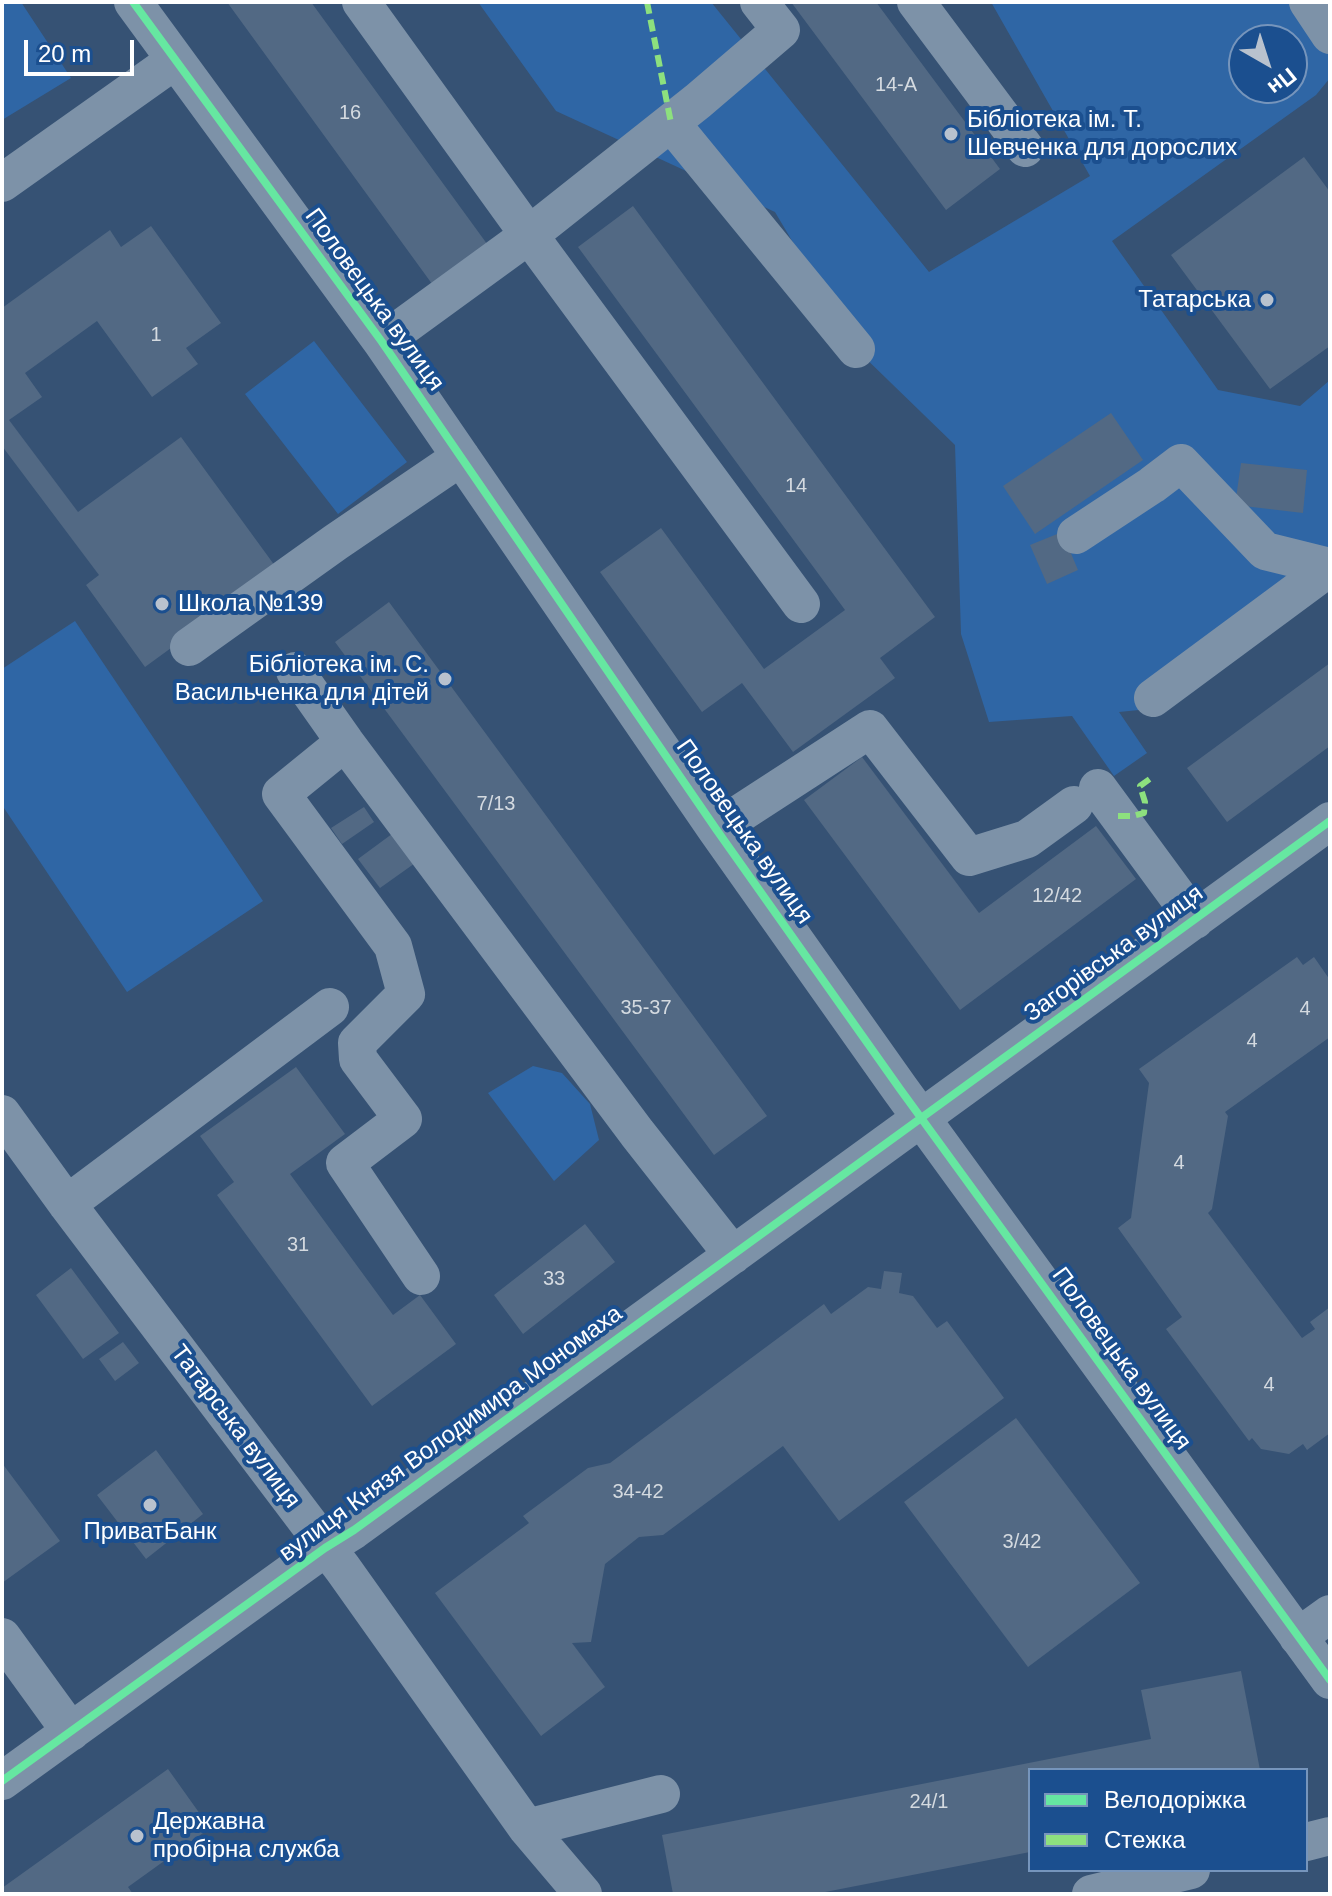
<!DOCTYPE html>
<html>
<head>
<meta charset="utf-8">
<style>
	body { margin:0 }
	#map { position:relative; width:1332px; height:1896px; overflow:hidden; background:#365274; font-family:Arial,sans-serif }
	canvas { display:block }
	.frame { position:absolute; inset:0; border:4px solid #fff; pointer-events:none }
	.legend { position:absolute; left:1028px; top:1768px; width:280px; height:104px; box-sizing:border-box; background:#1b4f8f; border:2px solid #7695bc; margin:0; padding:10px 14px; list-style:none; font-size:24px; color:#fff }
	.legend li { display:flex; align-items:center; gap:16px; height:40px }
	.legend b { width:40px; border:2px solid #7695bc }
	.north { position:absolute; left:1228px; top:24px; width:80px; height:80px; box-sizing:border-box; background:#1b4f8f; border:2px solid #7695bc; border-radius:50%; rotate:141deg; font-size:22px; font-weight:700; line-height:32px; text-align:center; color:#fff }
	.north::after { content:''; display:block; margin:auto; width:28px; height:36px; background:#b9c2ce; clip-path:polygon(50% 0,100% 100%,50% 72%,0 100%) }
	.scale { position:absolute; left:24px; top:40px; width:110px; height:36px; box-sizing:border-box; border:4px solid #fff; border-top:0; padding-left:10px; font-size:24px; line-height:28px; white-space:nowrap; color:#fff; -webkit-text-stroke:6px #1b4f8f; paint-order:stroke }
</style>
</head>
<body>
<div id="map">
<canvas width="1332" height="1896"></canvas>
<div class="frame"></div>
<ul class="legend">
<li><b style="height:10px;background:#66e7a1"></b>Велодоріжка</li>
<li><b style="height:10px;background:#8de07e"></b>Стежка</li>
</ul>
<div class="north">Пн</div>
<div class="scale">20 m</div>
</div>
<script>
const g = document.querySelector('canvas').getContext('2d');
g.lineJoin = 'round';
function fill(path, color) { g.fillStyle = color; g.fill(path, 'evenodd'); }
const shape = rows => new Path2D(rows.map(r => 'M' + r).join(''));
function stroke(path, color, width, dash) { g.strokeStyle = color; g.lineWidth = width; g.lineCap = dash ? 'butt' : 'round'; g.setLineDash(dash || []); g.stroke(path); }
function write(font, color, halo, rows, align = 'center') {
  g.font = font + ' Arial,sans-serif'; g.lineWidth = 8; g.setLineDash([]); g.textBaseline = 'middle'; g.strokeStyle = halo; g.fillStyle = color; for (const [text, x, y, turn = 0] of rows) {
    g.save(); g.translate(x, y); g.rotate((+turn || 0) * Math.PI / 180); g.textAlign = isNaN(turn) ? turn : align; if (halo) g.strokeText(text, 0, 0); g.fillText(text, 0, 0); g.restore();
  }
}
const green = shape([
	[2,2,21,2,71,78,2,120],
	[478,2,711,2,929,272,1090,176,991,2,1293,2,1330,56,1330,78,1316,95,1112,241,1218,390,1300,406,1330,380,1330,588,1159,708,1119,712,1147,753,1114,776,1072,716,989,722,961,634,955,445,856,349,775,212,556,111],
	[1244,40,1292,40,1292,88,1244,88],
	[314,341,407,462,338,514,245,394],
	[75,621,263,901,127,992,2,805,2,669],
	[533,1066,562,1073,590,1104,599,1140,554,1181,488,1093]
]);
const building = shape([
	[227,2,311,2,490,248,435,288],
	[791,2,876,2,1000,169,946,210],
	[1304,157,1330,192,1330,346,1270,389,1171,255],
	[633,206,935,617,880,658,895,678,793,752,742,683,702,712,600,572,661,528,764,669,845,610,578,247],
	[151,226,221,323,186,348,198,364,152,397,97,321,25,373,42,397,9,420,78,512,181,437,278,570,145,667,86,585,99,575,2,446,2,308,110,230,121,247],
	[1111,413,1143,460,1035,534,1003,486],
	[1241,463,1307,470,1303,513,1235,505],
	[1062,532,1078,570,1047,584,1030,545],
	[389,602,767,1116,714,1155,335,642],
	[1330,663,1330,746,1227,822,1187,768],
	[862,757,979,913,1096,826,1136,879,960,1010,804,800],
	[364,807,374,822,342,844,331,828],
	[396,831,418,861,380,888,358,859],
	[1297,957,1303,965,1314,957,1330,980,1330,1037,1225,1112,1228,1116,1212,1209,1208,1213,1302,1338,1315,1329,1310,1322,1330,1307,1330,1433,1307,1450,1303,1444,1289,1454,1261,1449,1252,1438,1249,1441,1166,1329,1182,1317,1118,1228,1131,1218,1149,1083,1139,1069],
	[296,1067,345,1134,290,1174,393,1315,420,1295,456,1344,372,1406,217,1195,234,1182,200,1136],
	[585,1224,615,1262,523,1334,494,1295],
	[71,1268,119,1333,83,1359,36,1295],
	[884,1271,902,1273,899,1293,913,1296,937,1328,947,1321,1004,1398,839,1521,783,1446,663,1535,639,1537,605,1564,591,1642,572,1643,605,1687,541,1736,435,1593,529,1523,523,1516,588,1468,610,1463,824,1304,831,1314,868,1287,881,1289],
	[123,1342,139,1363,115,1381,99,1359],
	[1016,1418,1140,1583,1028,1667,904,1502],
	[156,1450,203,1514,146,1559,97,1495],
	[2,1463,60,1541,2,1583],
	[1241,1671,1260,1770,1030,1770,1030,1852,815,1894,673,1894,662,1835,1151,1739,1141,1690],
	[168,1769,210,1828,128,1887,133,1894,2,1894,2,1888]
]);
const minor = shape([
	[133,2,382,342,716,829,900,1089,1330,1680],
	[361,2,529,235,801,604],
	[916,2,1025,148],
	[1308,2,1330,35],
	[671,123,856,349],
	[2,183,174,61],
	[382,342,529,235,698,101,781,30,759,2],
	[1076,535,1152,485,1181,463,1265,551,1330,567],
	[189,647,336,542,461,457],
	[295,671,345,742,637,1133,733,1255],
	[1153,698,1330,567],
	[345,742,281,794,393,946,406,994,357,1043,358,1059,403,1119,345,1163,421,1276],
	[1098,788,1195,920],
	[716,829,870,729,969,857,1027,839,1074,805],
	[2,1114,67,1204,343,1569,527,1828,583,1894],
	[67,1204,330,1007],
	[2,1637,71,1732],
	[1298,1637,1330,1614],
	[2,1781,325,1548,354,1530,1330,821],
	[527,1828,661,1794],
	[1306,1842,1330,1836],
	[1091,1894,1191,1870]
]);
const quiet = shape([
	[647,2,671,123],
	[1118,816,1133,816,1144,813,1145,802,1140,786,1151,778]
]);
const cycleway = shape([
	[133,2,382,342,716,829,900,1089,1330,1680],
	[2,1781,325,1548,354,1530,1330,821]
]);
const markers = [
	[951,134,8,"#b9c2ce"],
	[1267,300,8,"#b9c2ce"],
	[162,604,8,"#b9c2ce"],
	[445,679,8,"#b9c2ce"],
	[150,1505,8,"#b9c2ce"],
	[137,1836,8,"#b9c2ce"]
];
const numberNames = [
	["14-А",896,85],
	["16",350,113],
	["1",156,335],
	["14",796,486],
	["7/13",496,804],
	["12/42",1057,896],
	["35-37",646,1008],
	["4",1305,1009],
	["4",1252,1041],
	["4",1179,1163],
	["31",298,1245],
	["33",554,1279],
	["4",1269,1385],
	["34-42",638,1492],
	["3/42",1022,1542],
	["24/1",929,1802]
];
const poiNames = [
	["Бібліотека ім. Т.",967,120],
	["Шевченка для дорослих",967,148],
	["Татарська",1251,300,"right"],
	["Школа №139",178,604],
	["Бібліотека ім. С.",429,665,"right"],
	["Васильченка для дітей",429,693,"right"],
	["ПриватБанк",150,1532,"center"],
	["Державна",153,1822],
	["пробірна служба",153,1850]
];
const streetNames = [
	["Половецька вулиця",374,300,54],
	["Половецька вулиця",744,832,55],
	["Загорівська вулиця",1114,954,-36],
	["Половецька вулиця",1121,1359,54],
	["Татарська вулиця",235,1427,53],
	["вулиця Князя Володимира Мономаха",451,1434,-36]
];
fill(green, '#2f66a5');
fill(building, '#526984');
stroke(minor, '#7d92a8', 38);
stroke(quiet, '#8de07e', 6, [12, 6]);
stroke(cycleway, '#66e7a1', 8);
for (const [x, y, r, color] of markers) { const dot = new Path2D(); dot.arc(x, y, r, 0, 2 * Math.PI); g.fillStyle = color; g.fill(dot); stroke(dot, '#1b4f8f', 3); }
write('20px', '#d4dae0', null, numberNames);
write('24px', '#fff', '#1b4f8f', poiNames, 'left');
write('24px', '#fff', '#1b4f8f', streetNames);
</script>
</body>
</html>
